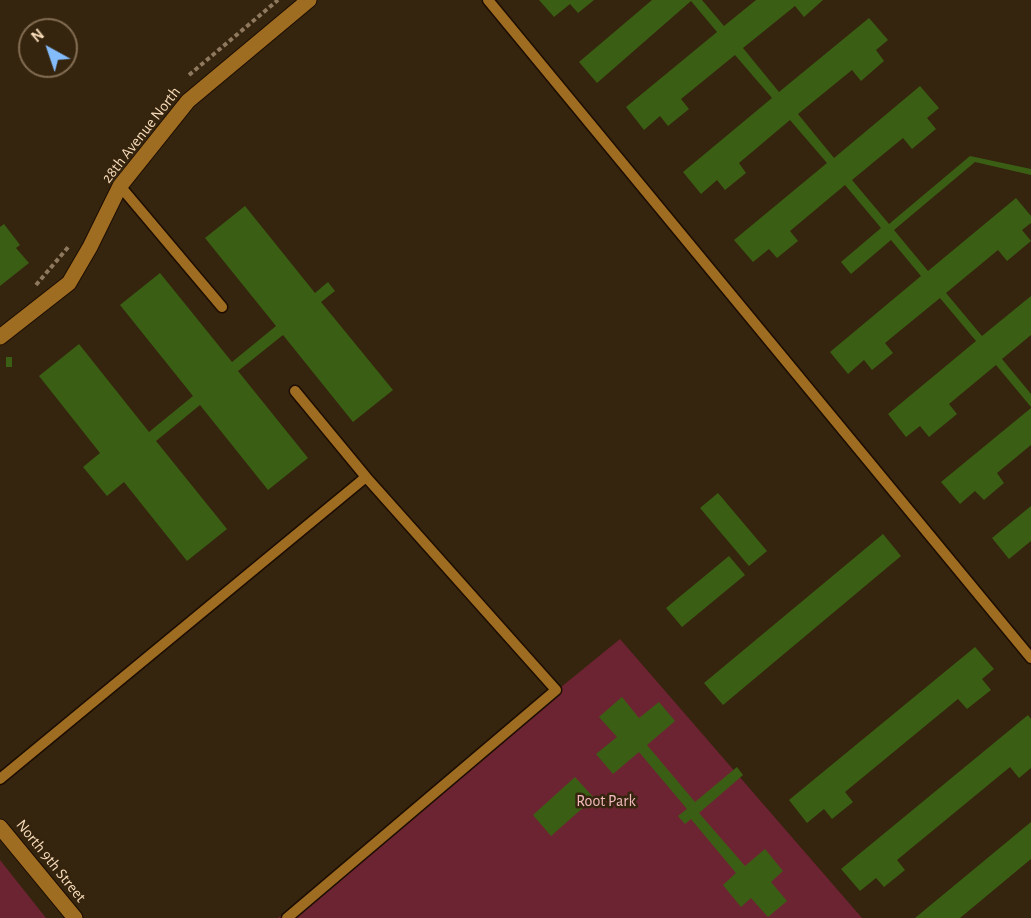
<!DOCTYPE html>
<html>
<head>
<meta charset="utf-8">
<style>
	body { margin:0 }
	#map { position:relative; width:1031px; height:918px; overflow:hidden; background:#35240e; font-family:"Alegreya Sans",sans-serif }
	canvas { display:block }
	.north { position:absolute; left:18px; top:18px; width:60px; height:60px; box-sizing:border-box; background:#35240e; border:2px solid #836d52; border-radius:50%; rotate:320deg; font-size:16px; font-weight:700; line-height:24px; text-align:center; color:#f7dbb9 }
	.north::after { content:''; display:block; margin:auto; width:21px; height:27px; background:#84bcfb; clip-path:polygon(50% 0,100% 100%,50% 72%,0 100%) }
</style>
</head>
<body>
<div id="map">
<canvas width="1031" height="918"></canvas>
<div class="north">N</div>
</div>
<script>
const g = document.querySelector('canvas').getContext('2d');
g.lineJoin = 'round';
function fill(path, color) { g.fillStyle = color; g.fill(path, 'evenodd'); }
const shape = rows => new Path2D(rows.map(r => 'M' + r).join(''));
function stroke(path, color, width, dash) { g.strokeStyle = color; g.lineWidth = width; g.lineCap = dash ? 'butt' : 'round'; g.setLineDash(dash || []); g.stroke(path); }
function write(font, color, halo, rows, align = 'center') {
  g.font = font + ' "Alegreya Sans",sans-serif'; g.lineWidth = 5; g.setLineDash([]); g.textBaseline = 'middle'; g.strokeStyle = halo; g.fillStyle = color; for (const [text, x, y, turn = 0] of rows) {
    g.save(); g.translate(x, y); g.rotate((+turn || 0) * Math.PI / 180); g.textAlign = isNaN(turn) ? turn : align; if (halo) g.strokeText(text, 0, 0); g.fillText(text, 0, 0); g.restore();
  }
}
const green = shape([
	[620,639,862,918,278,918],
	[0,860,46,918,0,918]
]);
const building = shape([
	[539,0,594,0,578,13,570,4,554,17],
	[652,0,702,0,724,26,756,0,823,0,804,17,795,6,743,48,779,92,869,18,888,40,876,50,884,61,861,81,852,70,798,114,834,158,920,86,939,108,927,118,936,129,912,149,903,138,852,180,889,224,970,156,1031,169,1031,175,975,162,894,230,928,271,1016,198,1031,216,1031,223,1022,230,1031,241,1007,261,998,250,946,293,982,336,1031,296,1031,335,1002,359,1031,394,1031,407,996,365,949,404,957,414,929,437,920,426,906,437,888,414,976,341,940,298,885,343,893,353,872,370,864,360,848,374,830,352,921,276,891,240,851,274,841,262,881,228,845,185,790,231,798,241,777,258,769,249,753,262,734,240,827,163,790,120,739,163,746,173,725,190,717,180,701,194,683,172,772,98,735,55,681,99,689,109,668,126,660,116,644,130,626,107,717,32,691,1,597,83,579,62],
	[245,206,315,293,328,282,335,291,321,302,393,390,353,422,283,335,238,371,308,458,268,490,200,405,156,441,227,529,187,561,124,482,107,496,83,467,100,453,39,376,79,344,149,432,193,396,120,305,160,273,232,362,276,326,205,238],
	[4,224,20,245,16,248,29,263,0,286,0,227],
	[6,357,12,357,12,367,6,367],
	[1031,408,1031,445,997,473,1004,483,984,500,975,491,960,504,941,482],
	[718,493,767,551,749,566,700,508],
	[1031,506,1031,541,1009,559,992,538],
	[883,534,901,556,723,705,704,683],
	[729,556,745,575,682,627,666,608],
	[975,647,994,669,982,679,991,690,967,709,958,699,845,792,853,802,832,819,824,809,807,823,789,800],
	[622,697,639,718,659,702,675,721,647,745,695,802,737,767,743,775,699,813,745,866,765,849,783,871,771,882,787,901,768,917,751,898,741,907,723,885,736,873,691,819,685,824,678,816,687,809,639,752,613,774,596,754,617,737,599,717],
	[1028,715,1031,719,1031,768,1019,778,1010,767,897,860,905,870,884,887,876,878,860,891,841,869],
	[575,777,594,798,551,836,533,815],
	[1031,822,1031,859,960,918,915,918]
]);
const path = shape([
	[189,75,278,0],
	[36,285,70,245]
]);
const lane = shape([
	[488,0,1031,658],
	[120,186,222,307],
	[0,779,366,477],
	[287,918,556,690,366,477,295,391]
]);
const street = shape([
	[0,337,69,283,90,247,120,186,188,101,309,0],
	[0,827,75,918]
]);
const streetNames = [
	["28th Avenue North",141,135,-52],
	["North 9th Street",51,861,51]
];
const parkNames = [
	["Root Park",606,801]
];
fill(green, '#6d2432');
fill(building, '#3a5f14');
stroke(lane, '#1c0d00', 13);
stroke(street, '#1c0d00', 17);
stroke(path, '#8f795e', 4, [4.5, 3]);
stroke(lane, '#9f6d21', 10);
stroke(street, '#9f6d21', 15);
write('16px', '#f7dbb9', '#35240e', streetNames);
write('16px', '#f4bac0', '#35240e', parkNames);
</script>
</body>
</html>
